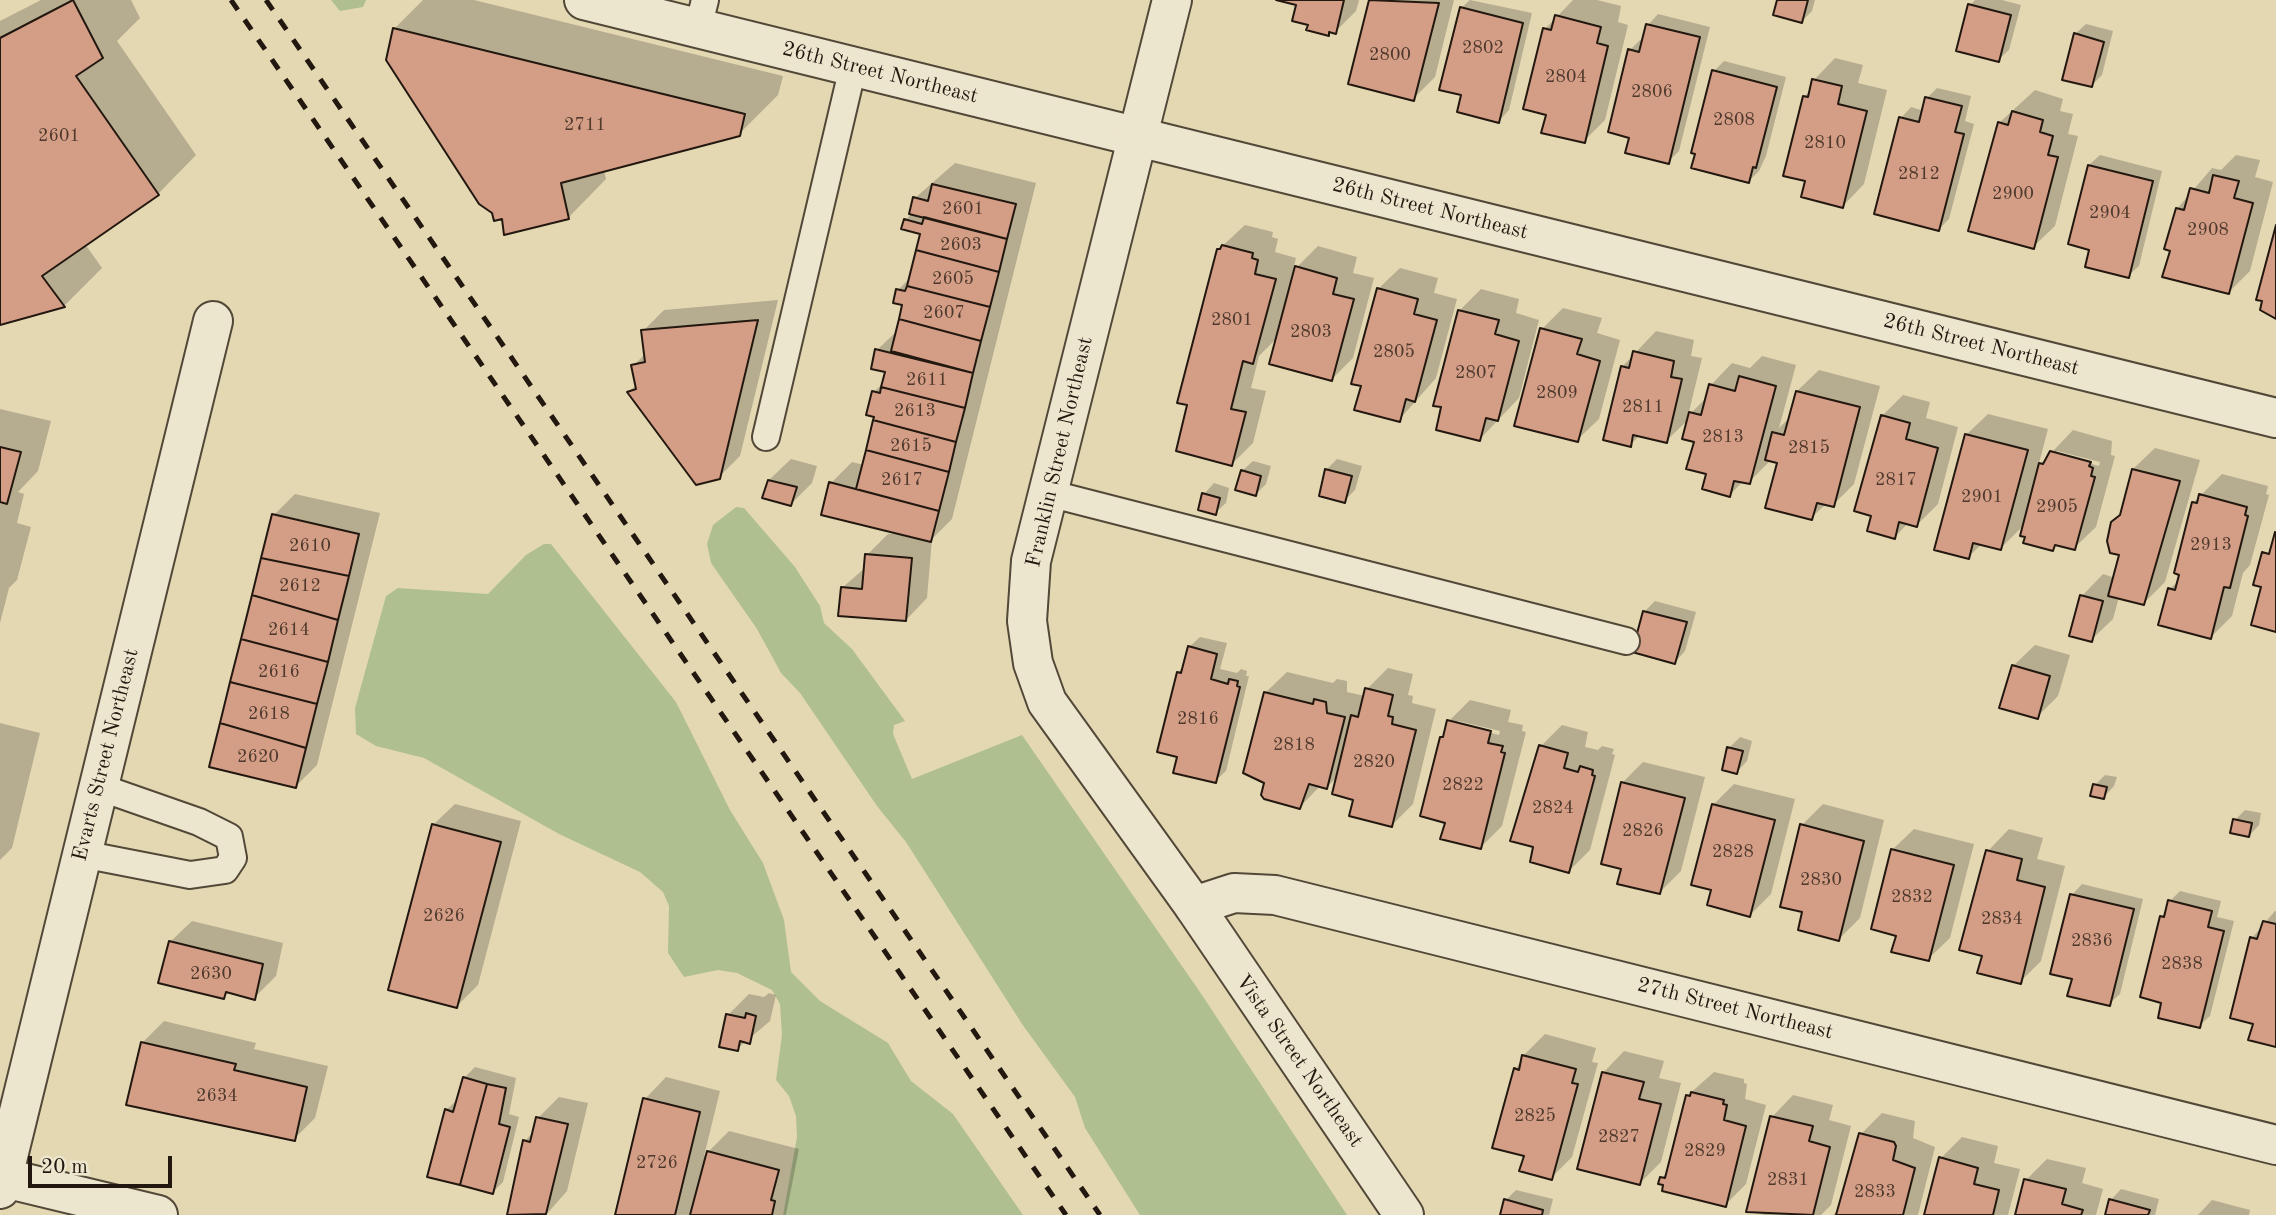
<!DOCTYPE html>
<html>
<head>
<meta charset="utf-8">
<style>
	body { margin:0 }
	#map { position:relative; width:2276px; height:1215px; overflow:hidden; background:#e4d8b3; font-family:"Old Standard TT",serif }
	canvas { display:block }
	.scale { position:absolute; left:28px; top:1156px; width:144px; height:32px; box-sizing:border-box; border:4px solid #22180f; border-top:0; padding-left:9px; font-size:21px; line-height:24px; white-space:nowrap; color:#22180f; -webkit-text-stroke:5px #ede6ce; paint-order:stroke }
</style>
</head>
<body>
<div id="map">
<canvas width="2276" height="1215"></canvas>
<div class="scale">20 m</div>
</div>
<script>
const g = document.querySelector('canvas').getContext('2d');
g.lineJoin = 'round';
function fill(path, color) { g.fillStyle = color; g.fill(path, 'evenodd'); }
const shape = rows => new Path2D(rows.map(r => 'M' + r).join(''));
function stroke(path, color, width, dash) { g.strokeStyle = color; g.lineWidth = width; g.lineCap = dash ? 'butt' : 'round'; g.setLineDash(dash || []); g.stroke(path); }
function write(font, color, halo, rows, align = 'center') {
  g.font = font + ' "Old Standard TT",serif'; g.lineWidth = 7; g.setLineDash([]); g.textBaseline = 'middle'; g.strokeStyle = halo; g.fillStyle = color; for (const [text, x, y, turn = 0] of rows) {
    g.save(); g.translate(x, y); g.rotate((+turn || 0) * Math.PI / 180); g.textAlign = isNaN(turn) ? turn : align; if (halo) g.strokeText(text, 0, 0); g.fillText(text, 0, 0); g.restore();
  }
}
const green = shape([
	[331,0,366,0,363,7,340,11],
	[736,507,744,508,795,567,820,606,824,623,852,649,905,721,894,725,893,734,912,779,1022,735,1202,995,1347,1215,1140,1215,1085,1128,1075,1097,1022,1024,906,842,877,806,800,693,781,673,757,629,711,563,707,544,713,525],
	[544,544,551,544,676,702,730,810,763,863,784,920,791,972,820,1001,888,1043,911,1081,953,1114,1023,1215,783,1215,797,1137,796,1116,789,1096,776,1080,782,1035,780,1004,772,990,737,973,718,970,684,977,668,953,669,906,663,892,640,872,559,834,424,758,376,746,356,734,355,708,386,596,398,588,488,594,526,555]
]);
const shadow = shape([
	[41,0,131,0,140,18,117,41,196,155,158,194,85,244,102,268,64,306,0,323,0,21],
	[423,0,474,0,783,76,778,95,739,134,604,170,606,179,568,218,493,212,388,59,395,28],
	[1284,0,1359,0,1356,11,1335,32,1328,34,1311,24,1298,4],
	[1371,0,1454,0,1435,77,1413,99,1350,82],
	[1470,0,1532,13,1509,110,1499,121,1463,94,1461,8],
	[1573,0,1597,0,1621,6,1618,22,1628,25,1605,120,1584,141,1548,114,1545,29],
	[1778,0,1815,0,1812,11,1802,21],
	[1975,0,2002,0,2021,5,2009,50,1998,60,1970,5],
	[1658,14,1710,27,1679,151,1668,162,1631,136,1630,50,1640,40,1644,41,1648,25],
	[2086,24,2113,31,2102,75,2092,85,2075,34],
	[1835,58,1863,65,1858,83,1887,90,1864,184,1843,206,1807,180,1805,96,1811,90,1814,80],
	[1724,61,1786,77,1766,156,1759,171,1748,182,1714,71],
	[1937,88,1971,96,1965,121,1974,124,1949,219,1939,229,1901,118,1911,107,1924,111,1927,98],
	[2035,90,2063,99,2060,111,2073,114,2068,134,2078,136,2055,226,2033,247,1999,123],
	[2100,155,2162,171,2139,266,2128,276,2089,165],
	[2236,155,2260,160,2255,177,2273,182,2250,271,2229,292,2172,250,2177,209,2212,168,2221,170],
	[955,163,1036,183,952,519,932,539,927,598,906,620,842,588,866,567,867,555,888,534,901,533,831,483,852,462,864,465,876,415,874,392,885,381,887,371,877,350,898,330,904,304,898,290,911,277,922,233,905,220,913,213,915,198],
	[1245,225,1273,232,1272,237,1278,239,1275,252,1296,258,1293,271,1318,246,1357,257,1353,273,1374,278,1353,358,1332,379,1278,337,1259,356,1251,388,1266,391,1253,443,1232,464,1218,250],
	[1400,268,1438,278,1434,293,1457,299,1436,378,1399,420,1363,385,1378,289],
	[1481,289,1519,299,1516,313,1539,320,1519,398,1480,439,1460,310],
	[778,300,740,456,719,477,629,392,637,384,633,366,646,353,643,331,664,310],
	[1563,308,1602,318,1597,333,1620,340,1599,419,1577,440,1542,329],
	[1656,331,1694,340,1691,356,1702,358,1688,416,1708,396,1711,385,1732,363,1750,368,1762,356,1796,365,1779,428,1791,416,1797,391,1819,370,1880,386,1854,484,1833,505,1826,504,1811,518,1779,462,1770,461,1749,482,1743,481,1730,495,1709,473,1690,418,1666,441,1640,435,1630,445,1622,367],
	[1903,395,1930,402,1926,418,1958,427,1938,504,1917,525,1908,523,1895,537,1873,515,1882,416],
	[0,409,51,421,38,471,18,492,24,494,17,523,31,527,17,580,9,588,0,623],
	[1988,414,2048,429,2038,467,2073,430,2112,441,2111,455,2115,456,2096,527,2074,548,2057,544,2053,549,2025,524,2001,548,1982,544,1968,557,1966,435],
	[2057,451,2100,462,2099,466,2057,454],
	[2155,448,2200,460,2165,582,2144,603,2119,597,2113,619,2091,640,2082,596,2103,574,2115,578,2122,554,2123,513,2133,469],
	[791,459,817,466,812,483,791,504,769,480],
	[1337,459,1362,466,1355,490,1344,501,1321,494,1327,469],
	[1253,461,1271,466,1266,484,1256,494,1242,471],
	[2222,474,2268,486,2266,494,2269,495,2250,565,2243,573,2232,616,2211,637,2170,589,2180,579,2194,502],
	[1214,483,1229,488,1226,503,1215,513,1204,494],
	[295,494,380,513,317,765,296,786,274,515],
	[1655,601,1696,612,1685,651,1675,662,1644,612],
	[1200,637,1227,643,1220,669,1237,673,1241,669,1247,671,1246,676,1249,676,1226,771,1215,781,1178,672,1185,666,1189,647],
	[2035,645,2070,655,2058,696,2037,717,2013,666],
	[1388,668,1413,674,1408,695,1413,696,1412,703,1436,709,1413,804,1392,825,1355,798,1338,776,1327,787,1321,785,1300,807,1266,782,1265,693,1287,672,1333,683,1337,679,1347,681,1347,692,1365,696,1367,689],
	[1470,700,1511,710,1508,722,1523,725,1522,731,1526,732,1502,826,1481,847,1447,821,1442,737,1449,721],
	[1458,721,1500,731,1499,735,1458,724],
	[0,723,40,733,12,848,0,860],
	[1562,725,1588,732,1585,747,1598,750,1602,746,1614,749,1612,754,1615,755,1590,850,1569,871,1535,846,1541,746],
	[1740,737,1752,741,1747,761,1737,772,1729,748],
	[1643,762,1705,777,1681,871,1660,892,1623,867,1622,783],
	[2105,775,2117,777,2114,786,2104,797,2095,785],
	[1734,784,1795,799,1771,894,1750,915,1713,888,1713,805],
	[455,804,521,821,478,985,457,1006,433,825],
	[1823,804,1884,820,1860,918,1839,939,1804,911,1802,825],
	[2245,810,2261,813,2259,825,2249,836,2235,820],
	[1914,829,1974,844,1950,938,1928,959,1892,850],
	[2009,829,2043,838,2037,859,2065,866,2041,961,2020,982,1984,955,1988,851],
	[2082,884,2143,899,2120,994,2109,1004,2074,978,2072,895],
	[2180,891,2221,901,2217,917,2234,921,2210,1016,2199,1026,2162,917,2170,901],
	[2275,911,2276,911,2276,1045,2255,1023,2252,938],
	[192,921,283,943,276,976,254,998,229,991,223,997,170,942],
	[769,993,776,995,770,1021,737,1049,728,1015,749,994,764,997],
	[164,1021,256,1043,254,1049,328,1066,315,1118,294,1139,129,1103,143,1042],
	[1545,1034,1596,1048,1592,1062,1598,1063,1572,1157,1551,1178,1526,1155,1516,1069,1524,1055],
	[1624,1051,1664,1061,1659,1078,1681,1083,1661,1162,1640,1183,1603,1073],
	[475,1067,516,1078,509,1114,519,1117,503,1182,493,1192,446,1110,457,1100,464,1078],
	[1714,1072,1744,1079,1744,1083,1747,1084,1745,1099,1766,1105,1746,1184,1725,1205,1662,1178,1668,1171,1687,1096],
	[666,1077,720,1091,704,1156,729,1131,799,1149,786,1215,616,1215,645,1099],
	[1793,1095,1833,1105,1829,1120,1851,1126,1831,1205,1821,1215,1764,1215,1748,1211,1772,1117],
	[559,1097,588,1103,567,1191,546,1215,509,1214,525,1141,534,1131,538,1118],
	[1882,1113,1915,1121,1913,1138,1935,1147,1918,1215,1833,1215,1839,1209,1861,1134],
	[1962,1137,1998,1146,1994,1163,2020,1169,2008,1215,1925,1215,1941,1158],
	[2047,1159,2086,1168,2082,1183,2103,1189,2096,1215,2017,1215,2026,1180],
	[2121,1189,2159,1199,2155,1215,2107,1215,2111,1200],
	[1516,1190,1553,1199,1549,1215,1502,1215,1506,1200],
	[2212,1200,2250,1210,2249,1215,2198,1215]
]);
const building = shape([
	[73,0,103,58,76,76,159,195,42,276,65,307,0,325,0,38,73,0],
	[1276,0,1344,0,1336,34,1329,32,1329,36,1306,30,1308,25,1292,21,1296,5,1276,0],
	[1369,0,1439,3,1414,101,1348,84,1369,0],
	[1777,0,1808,0,1802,23,1773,15,1777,0],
	[1968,4,2011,15,1999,62,1956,51,1968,4],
	[1460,7,1523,23,1499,123,1457,112,1461,95,1439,90,1460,7],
	[1555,15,1601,27,1597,43,1608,46,1585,143,1541,133,1546,115,1523,109,1543,28,1551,30,1555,15],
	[1646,24,1700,37,1669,164,1625,153,1629,138,1608,132,1628,49,1639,52,1646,24],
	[393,28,745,114,740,136,561,183,569,219,504,235,502,219,494,221,492,213,479,204,386,60,393,28],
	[2074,33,2104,42,2092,87,2062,80,2074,33],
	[1712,70,1777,87,1756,168,1753,167,1749,183,1691,168,1695,154,1691,153,1712,70],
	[1812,79,1842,86,1838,104,1867,111,1843,208,1801,197,1805,181,1783,176,1803,96,1808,97,1812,79],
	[1925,97,1962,106,1955,132,1964,134,1939,231,1874,214,1899,117,1919,122,1925,97],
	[2012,111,2043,120,2040,132,2053,136,2048,155,2058,157,2034,249,1968,231,1998,122,2008,125,2012,111],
	[2088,165,2153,181,2129,278,2085,267,2089,250,2068,244,2088,165],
	[2213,175,2239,181,2234,198,2253,203,2229,294,2162,277,2170,251,2164,249,2176,208,2184,210,2190,188,2209,193,2213,175],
	[932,184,1016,204,1007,239,909,214,913,197,928,201,932,184],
	[924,217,1007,239,999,272,916,250,920,234,901,229,904,219,922,224,924,217],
	[2276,225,2276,319,2260,310,2262,301,2256,300,2276,225],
	[1222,245,1253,253,1252,258,1258,260,1255,274,1276,279,1253,364,1243,361,1231,409,1246,412,1232,466,1176,451,1187,405,1177,403,1217,249,1220,249,1222,245],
	[916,250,999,272,990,307,907,286,916,250],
	[1295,266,1337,278,1333,294,1354,299,1332,381,1269,364,1295,266],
	[907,286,990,307,981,341,899,319,902,305,893,303,896,289,905,291,907,286],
	[1377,288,1418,299,1414,314,1437,320,1415,402,1406,399,1400,422,1354,410,1361,386,1351,384,1377,288],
	[1458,310,1499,320,1495,334,1519,341,1498,421,1486,418,1480,441,1436,430,1441,407,1433,406,1458,310],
	[899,319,981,341,973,373,891,351,899,319],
	[758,320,720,479,696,485,627,392,636,389,631,365,645,362,641,330,758,320],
	[1540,328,1582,339,1577,354,1600,361,1578,442,1514,426,1540,328],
	[875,349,973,373,965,408,881,387,885,372,871,369,875,349],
	[1633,351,1674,361,1671,377,1682,379,1667,443,1633,435,1631,447,1603,440,1621,366,1629,368,1633,351],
	[1739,376,1776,386,1750,484,1734,481,1730,497,1702,489,1706,474,1686,469,1694,442,1682,439,1689,412,1701,415,1709,384,1735,391,1739,376],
	[881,387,965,408,956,442,873,420,874,417,866,415,872,391,880,393,881,387],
	[1796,391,1860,407,1834,507,1817,503,1812,520,1765,508,1777,463,1765,460,1772,432,1784,435,1796,391],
	[1881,415,1910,423,1906,439,1938,448,1917,527,1899,522,1895,539,1867,531,1871,516,1854,511,1881,415],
	[873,420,956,442,949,472,866,450,873,420],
	[1965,434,2028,450,2001,550,1973,543,1969,559,1934,550,1965,434],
	[0,447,21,452,7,504,0,502,0,447],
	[866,450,949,472,939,511,856,489,866,450],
	[2050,451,2091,462,2089,466,2093,468,2091,476,2095,477,2075,550,2055,545,2053,551,2023,543,2025,537,2020,536,2039,463,2043,464,2050,451],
	[1325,469,1352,476,1345,503,1319,496,1325,469],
	[2132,469,2180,481,2144,605,2108,596,2119,555,2110,553,2107,541,2111,522,2120,515,2132,469],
	[1241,470,1261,476,1256,496,1235,490,1241,470],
	[768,480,797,487,791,506,762,498,768,480],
	[829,482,939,511,931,542,821,515,829,482],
	[1202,493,1220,498,1216,515,1198,510,1202,493],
	[2199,494,2247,507,2245,515,2248,516,2230,588,2224,587,2211,639,2158,625,2168,588,2175,590,2179,575,2174,573,2192,502,2197,503,2199,494],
	[272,514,359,534,349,576,261,558,272,514],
	[2275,532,2276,533,2276,632,2251,625,2261,587,2253,585,2262,552,2269,554,2275,532],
	[865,554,912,558,906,621,838,616,841,587,862,589,865,554],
	[261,558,349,576,338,620,252,595,261,558],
	[252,595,338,620,328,662,241,639,252,595],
	[2080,595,2103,601,2092,642,2069,636,2080,595],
	[1643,611,1687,622,1675,664,1632,652,1643,611],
	[241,639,328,662,317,704,230,682,241,639],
	[1188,646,1217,654,1211,679,1228,684,1229,679,1238,681,1237,686,1240,687,1216,783,1173,773,1177,757,1157,752,1177,672,1181,673,1188,646],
	[2012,665,2050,676,2038,719,1999,708,2012,665],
	[230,682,317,704,306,748,220,723,230,682],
	[1365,688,1393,695,1388,716,1393,717,1392,724,1416,730,1392,827,1349,816,1353,800,1332,794,1351,715,1358,717,1365,688],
	[1264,692,1313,704,1314,699,1326,702,1327,713,1345,717,1327,789,1309,784,1300,809,1264,799,1261,795,1264,783,1243,773,1264,692],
	[1447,720,1491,731,1488,743,1503,746,1501,752,1505,753,1481,849,1440,839,1445,823,1420,816,1440,737,1443,737,1447,720],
	[220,723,306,748,296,788,209,767,220,723],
	[1539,745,1568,753,1564,768,1578,772,1580,766,1593,770,1592,775,1595,776,1569,873,1530,862,1533,847,1510,841,1539,745],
	[1727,747,1743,751,1737,774,1722,770,1727,747],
	[1621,782,1685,798,1660,894,1617,884,1621,869,1601,864,1621,782],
	[2093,784,2107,787,2104,799,2090,796,2093,784],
	[1712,804,1775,820,1750,917,1707,905,1711,890,1691,885,1712,804],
	[2233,819,2252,823,2249,837,2230,833,2233,819],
	[432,824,501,842,457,1008,388,990,432,824],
	[1800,824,1864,841,1839,941,1798,930,1802,912,1780,907,1800,824],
	[1891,849,1954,865,1929,961,1891,952,1896,936,1871,929,1891,849],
	[1986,850,2022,859,2017,880,2045,887,2021,984,1977,973,1982,956,1959,950,1986,850],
	[2070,894,2134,909,2110,1006,2067,996,2072,979,2050,974,2070,894],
	[2168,900,2212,911,2208,927,2224,931,2200,1028,2158,1018,2161,1003,2140,997,2160,916,2164,917,2168,900],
	[2263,921,2276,924,2276,1047,2248,1040,2253,1024,2230,1018,2250,937,2257,939,2263,921],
	[169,941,263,964,255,1000,226,992,224,999,158,983,169,941],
	[746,1013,756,1016,750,1044,740,1041,738,1051,719,1047,726,1014,745,1018,746,1013],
	[141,1042,236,1064,234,1070,307,1087,295,1141,126,1105,141,1042],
	[1522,1055,1576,1069,1572,1083,1578,1084,1552,1180,1519,1171,1524,1156,1492,1148,1514,1068,1519,1070,1522,1055],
	[1602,1072,1644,1082,1639,1099,1661,1104,1640,1185,1577,1169,1602,1072],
	[463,1077,487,1084,460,1185,427,1177,445,1109,453,1112,463,1077],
	[487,1084,506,1088,499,1124,510,1127,493,1194,460,1185,487,1084],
	[1691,1092,1724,1100,1723,1104,1727,1105,1724,1120,1746,1126,1726,1207,1662,1191,1663,1185,1658,1184,1660,1177,1665,1178,1686,1095,1690,1096,1691,1092],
	[643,1098,700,1112,675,1215,615,1215,643,1098],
	[1770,1116,1813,1126,1809,1141,1830,1147,1813,1215,1746,1212,1770,1116],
	[536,1117,568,1124,546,1214,507,1215,523,1140,530,1142,536,1117],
	[1859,1133,1894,1142,1896,1146,1893,1160,1915,1168,1903,1215,1836,1215,1859,1133],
	[707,1151,779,1170,771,1200,775,1201,772,1215,690,1215,707,1151],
	[1939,1157,1978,1168,1974,1184,1999,1190,1993,1215,1924,1215,1939,1157],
	[2024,1179,2066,1189,2062,1204,2083,1210,2081,1215,2015,1215,2024,1179],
	[1504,1199,1543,1210,1542,1215,1500,1215,1504,1199],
	[2109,1199,2150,1210,2148,1215,2105,1215,2109,1199]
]);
const service = shape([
	[698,28,705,0],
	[766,437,853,67],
	[1048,493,1626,641],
	[82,854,190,875,225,870,233,858,229,837,199,822,99,787]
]);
const minor = shape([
	[584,0,2276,418],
	[1194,906,1234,893,1275,895,2276,1145],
	[0,1177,158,1215],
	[0,1189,213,321]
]);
const tertiary = shape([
	[1172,0,1031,561,1027,621,1033,663,1047,702,1194,906,1404,1215]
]);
const rail = shape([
	[231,0,1066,1215],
	[266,0,1100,1215]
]);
const numberNames = [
	["2802",1483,48],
	["2800",1390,55],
	["2804",1566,77],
	["2806",1652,92],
	["2808",1734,120],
	["2711",585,125],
	["2601",59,136],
	["2810",1825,143],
	["2812",1919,174],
	["2900",2013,194],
	["2601",963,209],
	["2904",2110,213],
	["2908",2208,230],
	["2603",961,245],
	["2605",953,279],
	["2607",944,313],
	["2801",1232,320],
	["2803",1311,332],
	["2805",1394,352],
	["2807",1476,373],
	["2611",927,380],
	["2809",1557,393],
	["2811",1643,407],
	["2613",915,411],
	["2813",1723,437],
	["2615",911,446],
	["2815",1809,448],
	["2617",902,480],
	["2817",1896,480],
	["2901",1982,497],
	["2905",2057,507],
	["2913",2211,545],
	["2610",310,546],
	["2612",300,586],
	["2614",289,630],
	["2616",279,672],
	["2618",269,714],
	["2816",1198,719],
	["2818",1294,745],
	["2620",258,757],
	["2820",1374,762],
	["2822",1463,785],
	["2824",1553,808],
	["2826",1643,831],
	["2828",1733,852],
	["2830",1821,880],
	["2832",1912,897],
	["2626",444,916],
	["2834",2002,919],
	["2836",2092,941],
	["2838",2182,964],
	["2630",211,974],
	["2634",217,1096],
	["2825",1535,1116],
	["2827",1619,1137],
	["2829",1705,1151],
	["2726",657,1163],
	["2831",1788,1180],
	["2833",1875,1192]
];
const streetNames = [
	["26th Street Northeast",880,73,14],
	["26th Street Northeast",1430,209,14],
	["26th Street Northeast",1981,345,14],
	["Franklin Street Northeast",1060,452,-77],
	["Evarts Street Northeast",106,755,-76],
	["27th Street Northeast",1735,1009,14],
	["Vista Street Northeast",1299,1061,55]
];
fill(green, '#b0bf8f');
fill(shadow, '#0003');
fill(building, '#d49d86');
stroke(building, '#22180f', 2);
stroke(service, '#524838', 30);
stroke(minor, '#524838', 42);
stroke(tertiary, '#524838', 42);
stroke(service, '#ede6ce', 26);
stroke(minor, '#ede6ce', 38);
stroke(tertiary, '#ede6ce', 38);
stroke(rail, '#22180f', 5, [12, 12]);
write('18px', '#4e392d', null, numberNames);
write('21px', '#22180f', '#ede6ce', streetNames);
</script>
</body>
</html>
